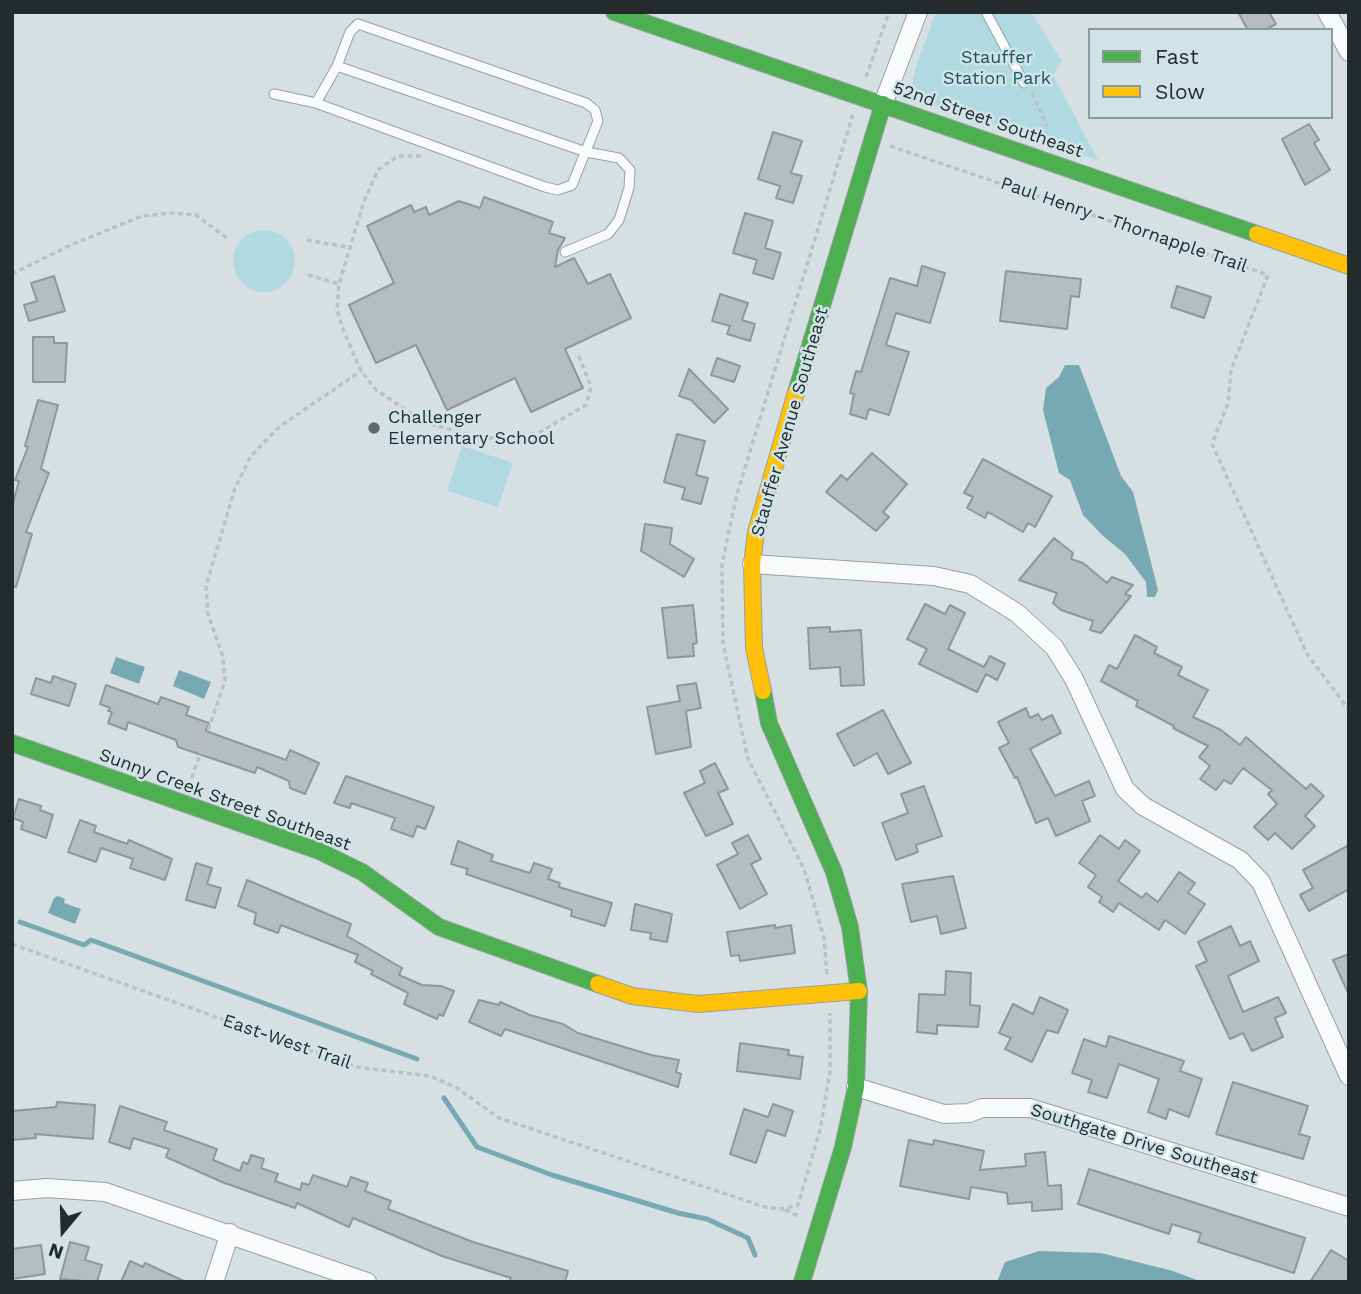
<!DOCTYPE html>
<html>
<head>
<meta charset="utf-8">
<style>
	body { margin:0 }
	#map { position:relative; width:1361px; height:1294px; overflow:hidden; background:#d6e0e2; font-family:"Work Sans",sans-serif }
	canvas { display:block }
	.frame { position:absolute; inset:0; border:14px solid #242b2c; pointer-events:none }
	.legend { position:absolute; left:1088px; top:28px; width:245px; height:91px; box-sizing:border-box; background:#d0e4e8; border:2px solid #8b9a9d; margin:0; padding:9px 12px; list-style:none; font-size:21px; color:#242b2c }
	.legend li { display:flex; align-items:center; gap:14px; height:35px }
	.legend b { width:35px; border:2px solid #8b9a9d }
	.north { position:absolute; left:28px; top:1196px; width:70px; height:70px; -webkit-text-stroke:5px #d0e4e8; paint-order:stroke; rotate:199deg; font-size:19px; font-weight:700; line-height:28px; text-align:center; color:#242b2c }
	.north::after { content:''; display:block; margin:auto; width:24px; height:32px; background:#242b2c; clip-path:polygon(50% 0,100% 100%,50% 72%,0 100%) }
</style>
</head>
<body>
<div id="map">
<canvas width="1361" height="1294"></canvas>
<div class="frame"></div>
<ul class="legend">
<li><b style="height:9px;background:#4caf50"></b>Fast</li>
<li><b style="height:9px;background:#ffc107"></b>Slow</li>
</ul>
<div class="north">N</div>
</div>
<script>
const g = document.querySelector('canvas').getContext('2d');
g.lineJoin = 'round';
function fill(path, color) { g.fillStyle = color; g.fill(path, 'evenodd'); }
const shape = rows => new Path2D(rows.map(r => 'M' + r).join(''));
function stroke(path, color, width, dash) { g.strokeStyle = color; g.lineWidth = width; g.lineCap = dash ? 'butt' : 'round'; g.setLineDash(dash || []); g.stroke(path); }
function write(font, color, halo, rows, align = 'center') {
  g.font = font + ' "Work Sans",sans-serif'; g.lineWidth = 5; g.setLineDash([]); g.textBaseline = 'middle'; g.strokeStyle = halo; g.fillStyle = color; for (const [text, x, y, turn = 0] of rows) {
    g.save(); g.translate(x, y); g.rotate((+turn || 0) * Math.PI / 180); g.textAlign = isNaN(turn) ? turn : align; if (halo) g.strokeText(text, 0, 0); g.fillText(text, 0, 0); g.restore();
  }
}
const green = shape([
	[936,12,1031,12,1062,61,1053,75,1098,160,909,97,916,66],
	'233 261a31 31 0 1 1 62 0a31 31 0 1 1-62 0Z',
	[462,446,513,463,498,507,447,491]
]);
const water = shape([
	[1065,365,1079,365,1121,476,1133,492,1158,590,1155,597,1147,597,1146,582,1125,554,1102,535,1083,515,1070,480,1059,473,1043,410,1046,388,1059,377],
	[116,657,145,667,139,684,110,673],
	[179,670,211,682,204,699,173,686],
	[58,896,65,899,64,903,81,909,75,924,48,913,54,898],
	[1039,1251,1101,1253,1173,1271,1202,1282,997,1282,1005,1262]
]);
const stream = shape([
	[20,922,84,945,91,940,417,1059],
	[444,1098,477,1147,552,1175,678,1213,707,1219,748,1238,755,1255]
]);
const building = shape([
	[1238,12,1269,12,1276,24,1265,30,1248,30,1238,12],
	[1309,124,1319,140,1314,143,1330,170,1305,185,1282,139,1309,124],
	[773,132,802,141,791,173,802,176,793,203,776,198,780,186,758,179,773,132],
	[484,197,553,222,549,233,565,238,558,250,555,267,574,258,588,284,610,274,631,318,565,349,583,388,531,412,515,378,447,410,416,345,376,363,349,305,394,283,367,226,411,205,414,212,426,207,429,215,459,201,480,208,484,197],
	[745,213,773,221,765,248,781,253,773,279,753,273,757,260,733,253,745,213],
	[922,266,945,273,930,323,896,313,894,319,886,345,909,352,889,415,869,409,866,419,850,414,854,394,850,393,856,371,861,372,890,278,917,286,922,266],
	[1006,271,1081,279,1079,297,1071,296,1067,329,1000,321,1006,271],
	[54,276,65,311,29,321,24,305,37,301,31,283,54,276],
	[1177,286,1211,297,1204,318,1171,307,1177,286],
	[720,294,748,303,742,320,755,324,750,341,727,334,730,326,712,321,720,294],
	[33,337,54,337,54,343,67,343,65,382,33,382,33,337],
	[717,358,740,366,734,382,711,375,717,358],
	[689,369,728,409,714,423,691,400,679,396,689,369],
	[38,400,58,405,41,469,49,473,26,532,32,534,16,587,12,586,12,506,19,481,15,480,28,447,25,446,38,400],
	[677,434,705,441,696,475,708,478,701,504,682,499,685,488,664,482,677,434],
	[872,453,907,484,883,512,889,517,876,531,826,492,841,475,847,480,872,453],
	[983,459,1052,496,1035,527,1028,523,1023,532,988,512,985,518,967,508,973,497,964,493,983,459],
	[645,524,672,528,670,544,694,559,684,577,641,551,645,524],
	[1054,538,1073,553,1071,559,1083,563,1107,583,1112,577,1133,585,1125,594,1131,596,1101,633,1090,630,1093,621,1061,610,1053,603,1057,593,1019,580,1054,538],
	[925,604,945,614,950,605,965,613,948,649,984,667,990,656,1005,664,997,680,986,674,977,692,919,664,927,649,907,639,925,604],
	[693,605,697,643,693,644,694,656,668,658,662,608,693,605],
	[830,627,830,632,861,630,864,685,841,686,840,667,810,669,808,628,830,627],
	[1135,635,1157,647,1154,653,1182,667,1178,675,1208,690,1193,717,1221,730,1240,745,1246,737,1306,789,1311,784,1324,796,1305,816,1315,826,1292,849,1275,833,1268,840,1254,827,1277,804,1268,794,1272,790,1243,768,1231,784,1224,780,1216,790,1200,779,1210,766,1199,757,1208,746,1173,728,1174,726,1136,706,1138,701,1101,681,1109,665,1117,669,1135,635],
	[53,676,76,684,69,706,31,694,36,678,51,683,53,676],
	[696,683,701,708,686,711,691,747,656,754,647,707,680,701,677,686,696,683],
	[106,685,158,704,161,697,189,707,186,715,209,723,206,731,286,760,290,750,319,763,305,794,290,788,289,781,257,767,255,773,178,747,176,740,128,722,126,730,108,723,112,712,108,711,110,708,100,704,106,685],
	[1026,708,1030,718,1038,714,1042,720,1052,715,1061,733,1030,749,1055,796,1089,781,1095,796,1082,801,1090,821,1056,836,1048,818,1036,823,1017,777,1015,778,999,748,1009,743,998,722,1026,708],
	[883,710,911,763,888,774,877,753,854,766,837,734,883,710],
	[715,763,728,789,718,793,733,824,706,836,684,793,705,783,700,771,715,763],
	[346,776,434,807,425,829,417,826,413,837,391,829,395,818,351,803,350,808,334,803,346,776],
	[924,786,942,836,916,845,918,852,896,860,882,823,908,813,901,794,924,786],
	[19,799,41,806,40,810,53,815,46,838,21,829,23,822,13,818,19,799],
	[80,820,96,826,94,832,127,844,129,840,172,859,165,880,130,868,133,859,101,848,96,862,68,852,80,820],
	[748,835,761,859,751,864,767,894,740,909,717,865,738,854,732,843,748,835],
	[1100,835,1119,849,1125,840,1140,851,1118,881,1142,898,1146,893,1158,902,1179,872,1195,883,1188,893,1205,904,1185,934,1165,920,1159,930,1119,903,1113,912,1099,902,1102,897,1088,887,1096,875,1079,863,1100,835],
	[458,841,493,855,491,861,530,873,534,863,552,869,548,879,560,883,559,887,612,903,605,926,571,916,572,910,466,874,468,869,451,864,458,841],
	[1349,845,1349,889,1309,911,1300,895,1313,888,1303,870,1349,845],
	[196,863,212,868,207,884,221,888,215,908,186,900,196,863],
	[953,876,966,928,941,934,937,916,911,922,902,884,953,876],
	[247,880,351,924,347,936,402,968,399,975,422,985,441,986,454,991,443,1016,439,1014,437,1019,404,1004,408,993,371,974,373,971,355,962,358,955,281,925,278,933,254,924,256,913,238,906,247,880],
	[635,904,672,914,667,942,650,939,651,933,631,930,635,904],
	[775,925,775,928,791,925,795,953,740,961,739,955,731,956,727,932,775,925],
	[1231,926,1240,946,1250,941,1259,961,1228,976,1243,1012,1278,997,1286,1013,1275,1018,1283,1037,1252,1051,1243,1033,1230,1039,1196,966,1207,961,1198,942,1231,926],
	[1349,954,1349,995,1333,960,1349,954],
	[946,971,971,973,970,1005,980,1006,978,1027,937,1025,937,1034,917,1032,919,994,945,995,946,971],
	[1040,997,1068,1010,1058,1033,1047,1030,1032,1062,1005,1049,1011,1038,999,1033,1013,1004,1033,1014,1040,997],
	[479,1000,499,1005,500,1002,530,1015,563,1024,578,1033,651,1055,679,1060,676,1072,681,1074,678,1087,505,1029,501,1036,469,1022,479,1000],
	[1109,1036,1184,1061,1180,1071,1202,1079,1189,1117,1169,1109,1166,1119,1148,1112,1159,1079,1119,1064,1107,1098,1088,1092,1092,1080,1072,1073,1084,1039,1106,1047,1109,1036],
	[740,1043,789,1050,788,1055,803,1057,800,1079,737,1071,740,1043],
	[1233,1082,1308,1106,1299,1134,1310,1137,1303,1159,1216,1134,1233,1082],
	[57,1102,95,1105,93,1139,35,1134,36,1138,12,1140,12,1111,56,1107,57,1102],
	[773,1104,793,1111,785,1136,767,1130,756,1163,730,1154,744,1109,768,1117,773,1104],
	[120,1106,167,1122,164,1130,217,1149,213,1160,240,1171,243,1162,248,1164,251,1155,264,1159,261,1168,278,1174,275,1181,300,1190,302,1183,309,1185,313,1175,347,1187,351,1177,368,1183,365,1191,391,1201,388,1209,473,1242,568,1271,565,1282,509,1282,511,1278,442,1256,353,1218,349,1227,297,1203,295,1208,222,1182,166,1157,169,1149,133,1138,130,1149,109,1142,120,1106],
	[909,1140,933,1145,934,1140,984,1151,980,1170,1026,1166,1025,1154,1045,1152,1048,1186,1061,1185,1062,1209,1032,1211,1032,1202,1008,1204,1007,1193,971,1187,969,1199,900,1186,909,1140],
	[1089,1169,1305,1238,1294,1273,1198,1242,1201,1233,1172,1224,1169,1234,1078,1204,1089,1169],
	[70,1242,89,1247,85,1260,102,1265,97,1282,60,1279,70,1242],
	[41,1245,45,1274,12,1279,12,1249,41,1245],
	[1331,1250,1349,1261,1349,1282,1310,1282,1331,1250],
	[130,1261,143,1267,145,1263,186,1282,121,1282,130,1261]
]);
const path = shape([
	[866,77,889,12],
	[1032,93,1047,126],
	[890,146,1268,275,1231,370,1228,403,1212,444,1307,654,1349,710],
	[421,156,398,156,378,170,363,204,339,284,337,310,342,327,361,371,376,390,424,422,480,438,509,438,540,432,586,405,591,387,578,354],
	[307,240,352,248],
	[12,274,71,245,142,216,172,213,196,215,227,238],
	[308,275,339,284],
	[189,786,225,681,223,657,208,614,206,586,235,488,251,456,279,427,361,371],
	[12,944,356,1067,430,1076,457,1088,499,1118,765,1207,783,1209,798,1205,820,1130,830,1072,830,1013],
	[827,974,824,938,804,869,748,759,723,643,722,564,737,494,853,114],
	[785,1210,800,1217]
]);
const lane = shape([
	[986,12,1024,83],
	[358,24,586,103,595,110,598,121,572,185,558,190,545,187,316,103,337,66,350,32,358,24],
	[337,66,586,152,619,158,630,170,629,188,619,220,608,234,565,252],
	[274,94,316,103]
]);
const street = shape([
	[1327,12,1349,52],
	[883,104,918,12],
	[752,564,934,576,970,584,1017,613,1054,647,1074,679,1125,789,1143,806,1240,860,1261,882,1349,1076],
	[856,1087,944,1114,969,1113,982,1108,1030,1108,1349,1207],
	[12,1191,47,1188,105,1192,367,1282],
	[214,1282,230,1233]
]);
const fast = shape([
	[614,12,1257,234],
	[796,392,883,104],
	[763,691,769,723,834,872,850,927,859,991,856,1087,843,1147,802,1282],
	[12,743,319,851,362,872,439,927,598,984]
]);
const slow = shape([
	[1257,234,1349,266],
	[763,691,754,648,752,564,756,532,796,392],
	[598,984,632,996,698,1004,859,991]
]);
const markers = [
	[374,428,7,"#626a6c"]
];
const parkNames = [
	["Stauffer",997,58],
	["Station Park",997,79]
];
const streetNames = [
	["52nd Street Southeast",988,120,19],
	["Paul Henry - Thornapple Trail",1124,225,19],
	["Stauffer Avenue Southeast",790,422,-74],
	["Sunny Creek Street Southeast",225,800,20],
	["East-West Trail",287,1042,19],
	["Southgate Drive Southeast",1144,1144,17]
];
const poiNames = [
	["Challenger",388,418],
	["Elementary School",388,439]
];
fill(green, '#b1d9e1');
fill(water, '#76a9b4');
stroke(stream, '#76a9b4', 5);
fill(building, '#b6bdbf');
stroke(building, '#909799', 2);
stroke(lane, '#98a0a2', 11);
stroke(street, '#98a0a2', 20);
stroke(fast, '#98a0a2', 18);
stroke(slow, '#98a0a2', 18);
stroke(path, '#bcc0c1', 3.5, [5, 3.5]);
stroke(lane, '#f9fafb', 9);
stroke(street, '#f9fafb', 18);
stroke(fast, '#4caf50', 16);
stroke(slow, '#ffc107', 16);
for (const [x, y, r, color] of markers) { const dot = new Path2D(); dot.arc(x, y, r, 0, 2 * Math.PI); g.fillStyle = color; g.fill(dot); stroke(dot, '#d0e4e8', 2.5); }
write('18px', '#1a5660', '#d0e4e8', parkNames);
write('18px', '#242b2c', '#d0e4e8', streetNames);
write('18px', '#242b2c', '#d0e4e8', poiNames, 'left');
</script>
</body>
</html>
